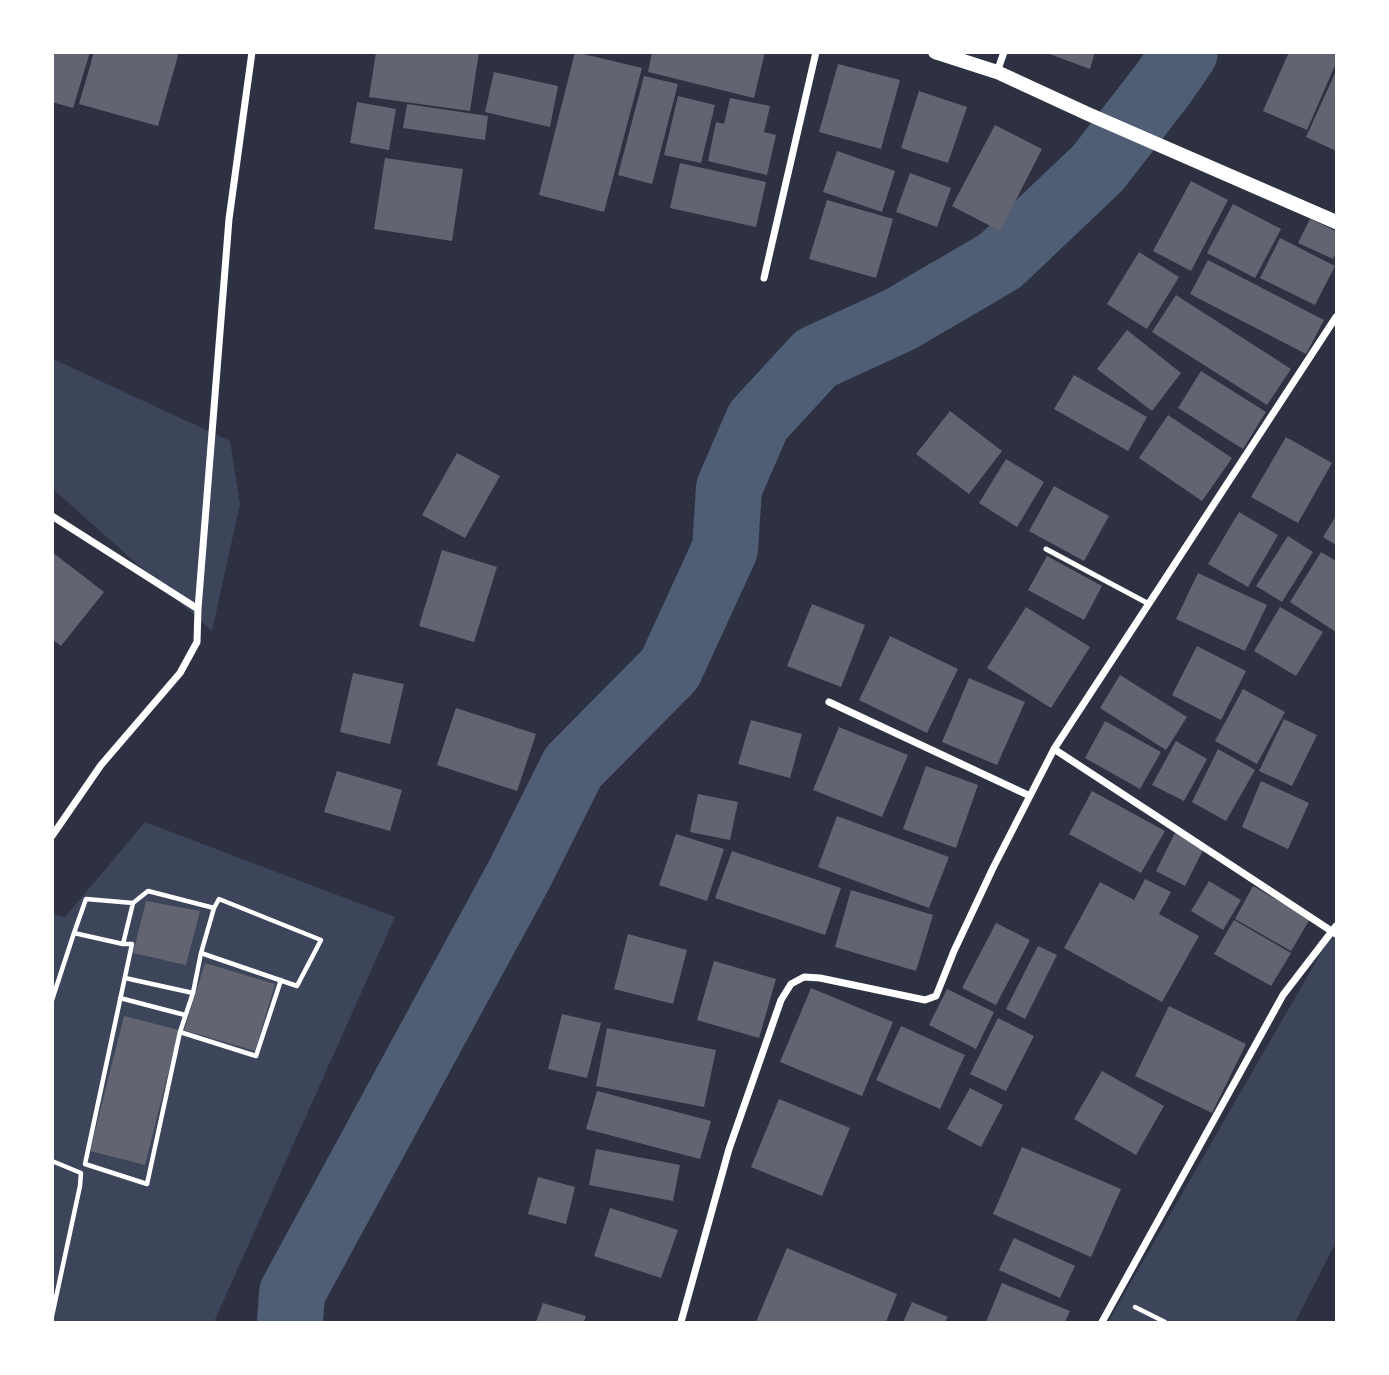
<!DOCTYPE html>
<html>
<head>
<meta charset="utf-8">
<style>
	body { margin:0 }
	#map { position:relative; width:1389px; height:1375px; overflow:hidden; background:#2d3142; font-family:"DM Sans",sans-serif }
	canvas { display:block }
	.frame { position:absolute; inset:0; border:54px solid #fff; pointer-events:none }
</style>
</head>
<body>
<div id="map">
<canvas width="1389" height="1375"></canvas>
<div class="frame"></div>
</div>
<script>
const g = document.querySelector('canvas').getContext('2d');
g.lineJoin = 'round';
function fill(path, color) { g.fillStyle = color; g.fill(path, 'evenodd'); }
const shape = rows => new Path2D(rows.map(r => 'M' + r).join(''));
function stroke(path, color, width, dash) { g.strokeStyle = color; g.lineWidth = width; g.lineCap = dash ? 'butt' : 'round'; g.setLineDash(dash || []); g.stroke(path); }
const green = shape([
	[53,359,230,441,240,504,212,631,53,489],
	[145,822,395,917,214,1322,53,1322,52,914,65,917],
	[1333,932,1336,934,1336,1242,1295,1322,1108,1322]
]);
const river = shape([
	[290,1322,292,1293,519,875,573,767,670,669,725,549,729,488,758,421,816,358,899,320,1000,261,1098,168,1163,84,1185,52]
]);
const building = shape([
	[52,52,90,52,73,108,52,102],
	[94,52,179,52,158,126,79,104],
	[376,52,479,52,470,111,369,97],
	[575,52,642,68,604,212,539,195],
	[652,52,765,52,754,98,648,72],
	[1044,52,1095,52,1090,69],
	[1289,52,1336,53,1336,63,1307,130,1263,111],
	[838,64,900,80,881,149,819,132],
	[1336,71,1336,151,1306,137],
	[494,72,558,86,550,127,485,112],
	[644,76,678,84,652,184,618,175],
	[919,91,967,107,948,163,901,148],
	[678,96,715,105,701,163,664,155],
	[730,98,770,106,764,132,776,135,767,175,708,161,716,122,724,124],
	[357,102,396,109,389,150,350,143],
	[407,104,488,116,485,140,403,128],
	[995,125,1042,149,1000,231,952,206],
	[837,151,895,171,882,212,823,192],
	[385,158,463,169,452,241,374,229],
	[680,163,766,182,756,227,670,208],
	[910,173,951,188,937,227,896,212],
	[1191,181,1228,200,1191,271,1153,251],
	[827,200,893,219,876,278,809,259],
	[1233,204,1281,229,1255,278,1207,253],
	[1310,219,1336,231,1336,252,1333,259,1298,243],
	[1280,238,1335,266,1315,305,1260,278],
	[1139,252,1179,277,1147,329,1107,304],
	[1208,260,1324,320,1306,354,1190,294],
	[1176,295,1291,369,1267,405,1152,332],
	[1127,330,1181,373,1152,411,1097,369],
	[1201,371,1266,412,1243,449,1178,408],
	[1074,375,1147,417,1128,451,1054,409],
	[950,411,1002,451,969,494,916,454],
	[1168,415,1232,458,1202,501,1139,458],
	[1286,437,1332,463,1298,523,1251,497],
	[457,453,500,476,465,538,422,515],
	[1006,459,1044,482,1017,527,979,503],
	[1054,486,1109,516,1084,561,1029,531],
	[1239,512,1278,535,1248,587,1208,564],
	[1336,516,1336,545,1323,537],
	[1288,536,1313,552,1282,602,1256,586],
	[442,550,497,567,474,642,419,626],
	[52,552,104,592,61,646,52,639],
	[1321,552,1336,561,1336,632,1290,602],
	[1047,556,1102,586,1084,620,1028,590],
	[1198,573,1267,605,1245,651,1176,619],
	[812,604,865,625,841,687,787,666],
	[1026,607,1090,647,1051,708,987,668],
	[1280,607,1323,632,1296,676,1254,651],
	[890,636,958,669,927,733,859,700],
	[1197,646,1246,671,1221,720,1172,695],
	[353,673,404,684,390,744,340,732],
	[1120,675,1187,717,1166,750,1100,708],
	[969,678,1025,702,997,765,942,742],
	[1243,689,1285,712,1257,764,1215,741],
	[456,708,536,734,517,791,437,765],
	[1284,719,1317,735,1292,786,1259,771],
	[751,720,802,734,790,778,738,764],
	[1105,721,1161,752,1140,789,1085,758],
	[839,727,908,755,882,817,813,790],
	[1176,741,1207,759,1184,801,1152,785],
	[1218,749,1255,770,1226,821,1192,802],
	[926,766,978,785,956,848,903,829],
	[337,771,402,790,390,831,324,812],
	[1261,781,1309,803,1288,849,1242,827],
	[1092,791,1165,831,1141,873,1069,834],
	[698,794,738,802,730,840,690,832],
	[837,816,949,857,929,908,818,867],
	[1175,833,1204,848,1185,886,1156,871],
	[676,834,724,849,707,901,659,885],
	[732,851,841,888,825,935,715,898],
	[1145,879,1171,892,1159,914,1199,936,1162,1002,1064,948,1100,882,1134,900],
	[1209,881,1241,900,1223,930,1191,911],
	[1253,886,1310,919,1291,951,1235,919],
	[851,890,933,915,916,971,835,947],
	[146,901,200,911,186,965,133,953],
	[1234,920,1291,953,1271,986,1214,954],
	[996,923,1030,940,996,1005,962,988],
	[628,934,687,950,673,1004,614,989],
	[1038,946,1057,955,1025,1019,1006,1009],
	[714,961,776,979,759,1038,697,1020],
	[205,963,275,984,255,1051,184,1030],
	[811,988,893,1022,862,1096,780,1062],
	[947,989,994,1012,976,1049,929,1025],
	[1169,1006,1246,1044,1212,1113,1135,1076],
	[562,1014,601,1023,587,1078,548,1069],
	[124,1016,179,1030,145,1165,90,1151],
	[998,1018,1034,1036,1006,1091,970,1074],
	[901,1026,965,1055,940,1109,876,1080],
	[607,1028,716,1050,704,1107,596,1086],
	[1102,1071,1164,1106,1136,1155,1074,1119],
	[970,1088,1003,1105,981,1147,947,1129],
	[597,1091,711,1121,700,1159,586,1129],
	[779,1099,850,1128,822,1196,751,1167],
	[1022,1147,1121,1189,1091,1257,993,1214],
	[596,1149,680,1165,673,1201,589,1185],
	[538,1177,575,1187,566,1224,528,1214],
	[610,1208,678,1230,661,1278,594,1256],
	[1014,1238,1075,1266,1060,1298,999,1270],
	[787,1248,897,1294,886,1322,756,1322],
	[1002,1283,1070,1311,1065,1322,986,1322],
	[912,1302,948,1317,945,1322,903,1322],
	[543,1303,586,1316,584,1322,536,1322]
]);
const path = shape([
	[133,903,148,891,214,908,201,953,297,986,321,940,219,899,214,908],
	[123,944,132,944,85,1164,147,1184,180,1032,193,993,201,953],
	[125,978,193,993],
	[120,998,185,1015],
	[52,1000,74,933,86,899,133,903,123,944,74,933],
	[180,1032,256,1056,281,980],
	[52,1161,81,1173,80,1186,52,1316],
	[1135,1307,1165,1322]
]);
const service = shape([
	[1046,549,1149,604]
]);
const minor = shape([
	[997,72,1004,52],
	[764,278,816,52],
	[52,516,198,609],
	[829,702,1030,796],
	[1054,749,1336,934],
	[52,836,101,765,180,673,197,642,198,609,229,219,252,52],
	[681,1322,729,1149,781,1000,791,984,804,977,820,978,925,1000,936,996,954,951,993,868,1054,749,1336,317],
	[1102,1322,1283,995,1336,926]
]);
const secondary = shape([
	[935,52,997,72,1088,114,1336,222]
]);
fill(green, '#3c4559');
stroke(river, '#4f5d75', 66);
fill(building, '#626471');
stroke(path, '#fff', 4.5);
stroke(service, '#fff', 5);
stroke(minor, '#fff', 7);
stroke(secondary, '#fff', 14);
</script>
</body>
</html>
